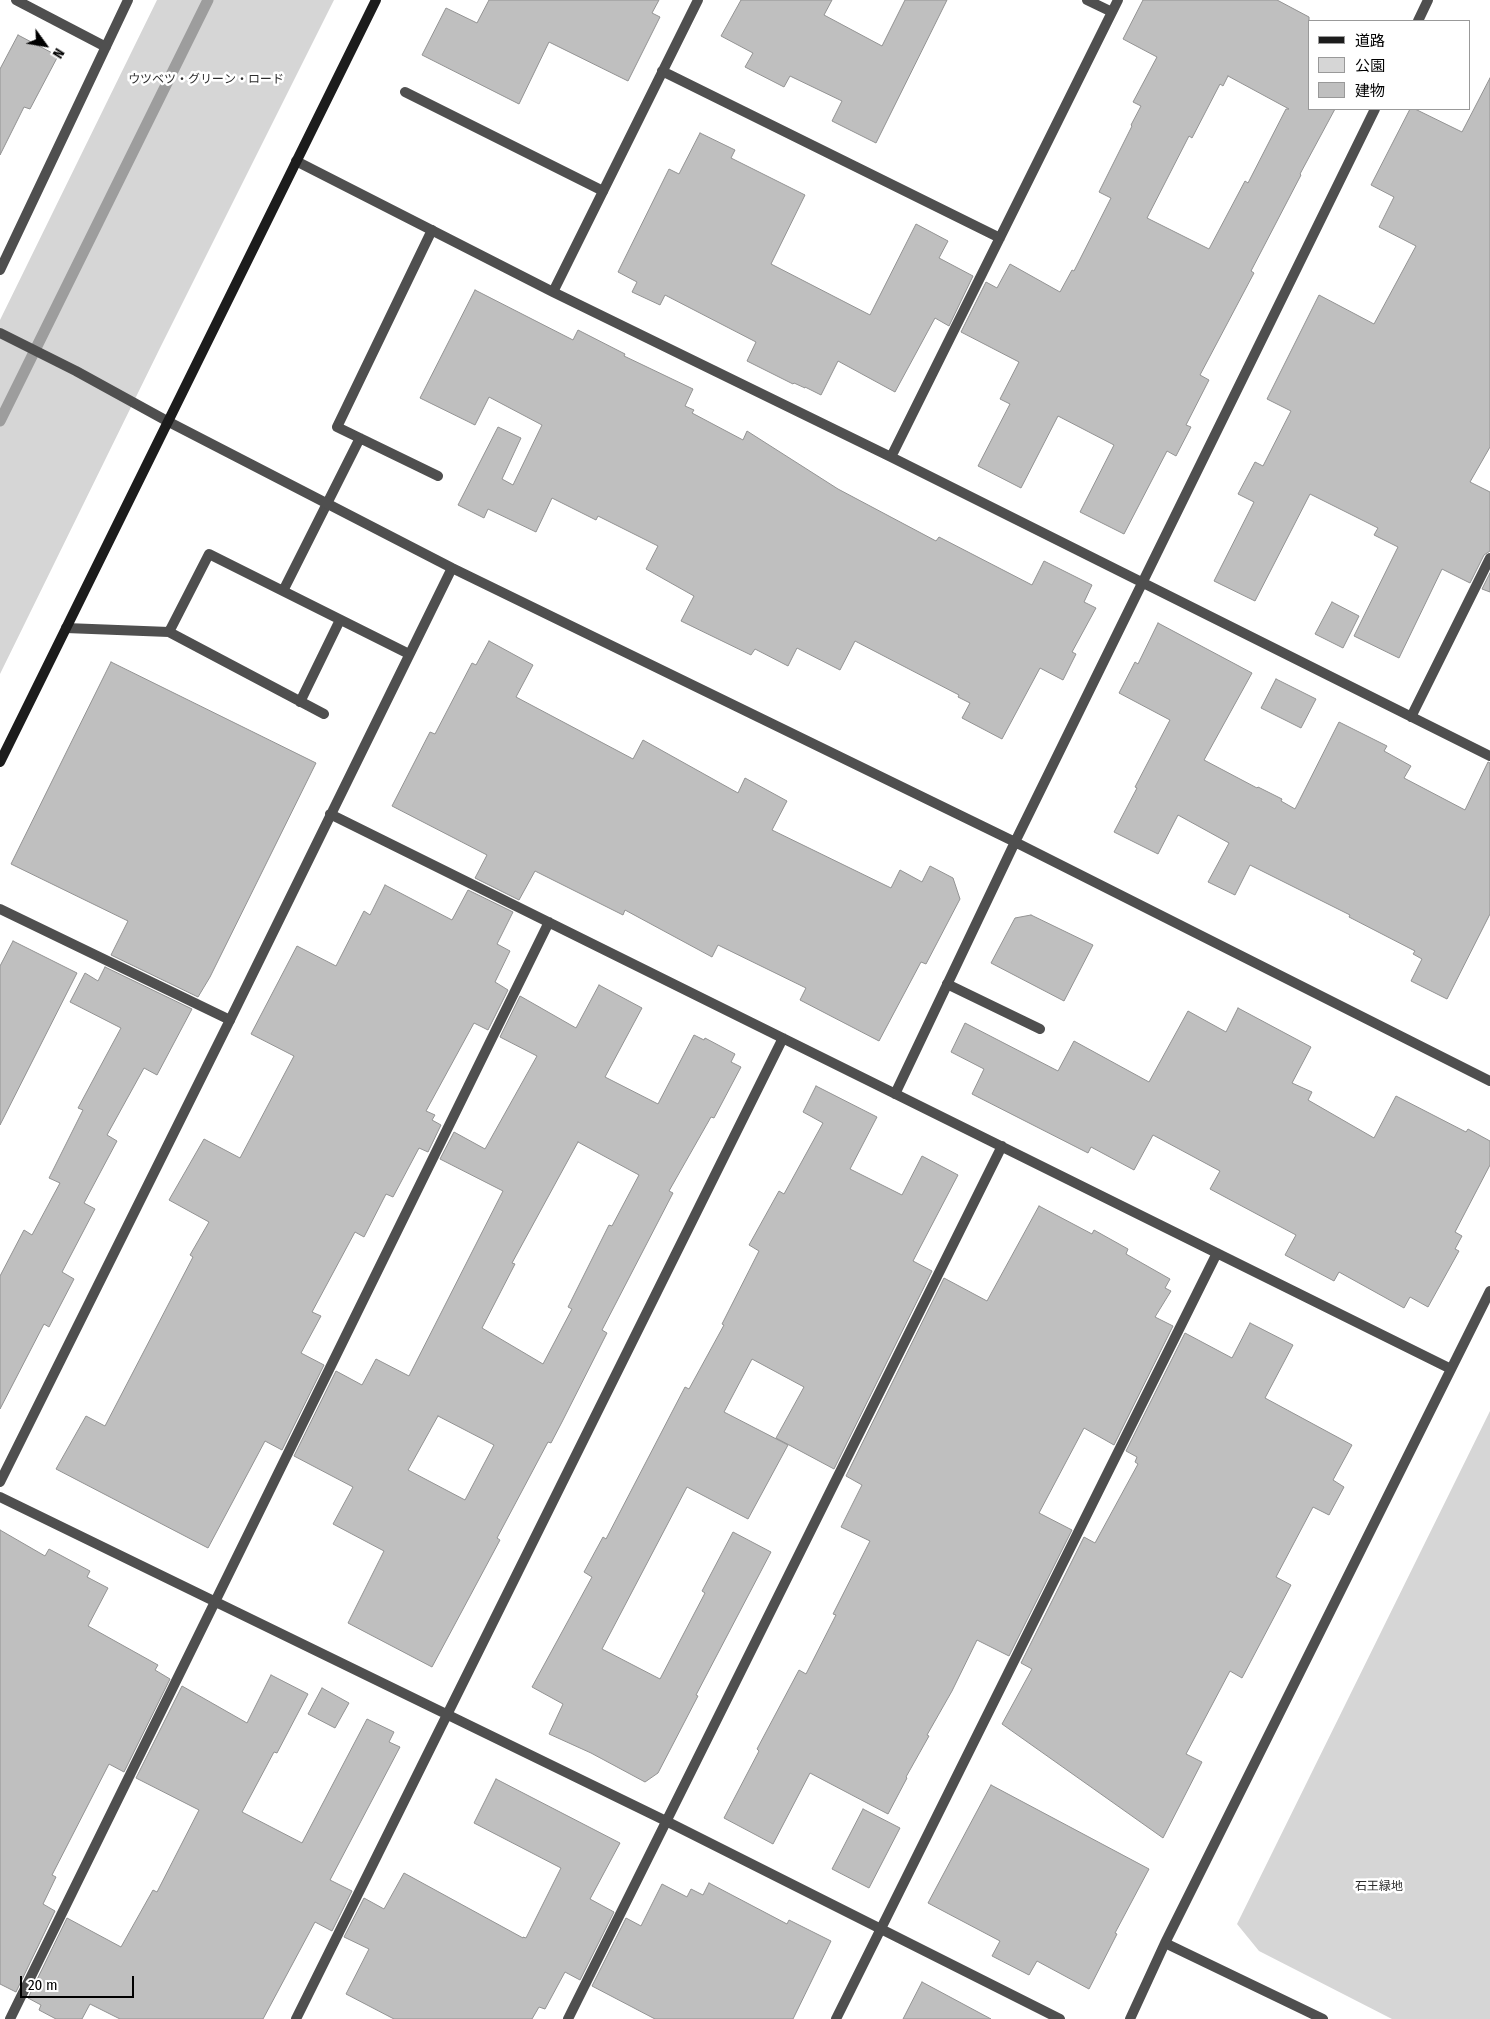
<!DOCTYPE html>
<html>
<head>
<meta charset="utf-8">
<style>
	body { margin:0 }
	#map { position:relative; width:1490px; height:2019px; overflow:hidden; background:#fff; font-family:"Fira Sans Condensed","Noto Sans JP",sans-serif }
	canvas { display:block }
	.legend { position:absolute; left:1308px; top:20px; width:162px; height:90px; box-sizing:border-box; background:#fff; border:1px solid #999; margin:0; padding:6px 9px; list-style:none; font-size:15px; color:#000 }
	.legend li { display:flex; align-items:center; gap:10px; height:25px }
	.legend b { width:25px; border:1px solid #999 }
	.north { position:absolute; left:20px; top:20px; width:50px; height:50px; -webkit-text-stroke:4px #fff; paint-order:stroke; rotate:122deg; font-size:14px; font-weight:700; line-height:20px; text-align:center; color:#000 }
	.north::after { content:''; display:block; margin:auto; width:18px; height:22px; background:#000; clip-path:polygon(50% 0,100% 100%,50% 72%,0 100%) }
	.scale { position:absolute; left:20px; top:1976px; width:114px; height:22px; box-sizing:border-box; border:2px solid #000; border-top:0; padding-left:6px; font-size:15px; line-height:18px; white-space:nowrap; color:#000; -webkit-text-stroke:4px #fff; paint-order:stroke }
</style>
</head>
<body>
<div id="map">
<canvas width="1490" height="2019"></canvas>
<ul class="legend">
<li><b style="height:6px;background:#1c1c1c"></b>道路</li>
<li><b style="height:14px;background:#d6d6d6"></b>公園</li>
<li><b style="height:14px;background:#bfbfbf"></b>建物</li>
</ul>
<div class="north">N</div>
<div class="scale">20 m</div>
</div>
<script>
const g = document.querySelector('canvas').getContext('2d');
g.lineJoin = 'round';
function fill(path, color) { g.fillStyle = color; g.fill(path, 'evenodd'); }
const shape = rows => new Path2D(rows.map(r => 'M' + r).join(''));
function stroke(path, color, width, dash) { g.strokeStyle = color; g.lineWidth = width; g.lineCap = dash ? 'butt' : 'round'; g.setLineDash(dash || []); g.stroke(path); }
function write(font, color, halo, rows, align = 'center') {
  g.font = font + ' "Fira Sans Condensed","Noto Sans JP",sans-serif'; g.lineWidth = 5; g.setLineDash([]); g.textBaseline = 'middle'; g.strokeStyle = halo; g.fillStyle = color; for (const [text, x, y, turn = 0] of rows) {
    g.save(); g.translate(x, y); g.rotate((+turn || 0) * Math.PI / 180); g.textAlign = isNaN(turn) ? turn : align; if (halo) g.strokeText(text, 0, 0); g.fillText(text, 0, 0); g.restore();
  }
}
const green = shape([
	[157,0,334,0,160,348,0,674,0,320],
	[1490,1411,1490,2019,1392,2019,1259,1951,1237,1924]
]);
const stream = shape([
	[0,421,208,0]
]);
const building = shape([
	[489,0,659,0,652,13,660,17,628,81,549,42,519,104,422,55,446,8,477,23,489,0],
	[741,0,832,0,824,15,882,46,905,0,947,0,876,143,832,121,842,101,790,76,784,87,745,67,753,53,721,36,741,0],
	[1143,0,1277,0,1309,17,1309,109,1335,109,1300,174,1301,175,1251,271,1254,273,1200,375,1209,380,1186,425,1191,427,1176,456,1167,451,1124,534,1080,512,1114,445,1058,416,1021,488,978,466,1010,404,1000,399,1019,362,961,332,986,282,997,288,1010,264,1060,292,1072,270,1074,271,1111,198,1099,192,1132,126,1131,125,1141,106,1133,102,1157,57,1123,39,1143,0],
	[1228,76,1289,109,1286,109,1248,183,1245,181,1209,249,1147,218,1189,136,1192,138,1220,84,1223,86,1228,76],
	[18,35,58,56,30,109,24,107,0,155,0,69,18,35],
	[1490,78,1490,447,1470,482,1490,492,1490,551,1484,555,1470,583,1442,569,1399,658,1354,636,1398,547,1374,535,1378,528,1310,494,1255,601,1214,581,1254,502,1238,494,1255,462,1263,466,1291,411,1267,399,1319,295,1374,324,1416,246,1379,227,1394,197,1371,185,1410,109,1415,109,1462,132,1490,78],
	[700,133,735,150,731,158,805,195,771,264,870,315,916,224,948,241,939,258,973,276,949,326,935,318,895,392,838,361,821,395,805,387,805,388,794,383,793,384,747,361,756,342,665,295,660,305,632,292,637,282,618,272,669,169,679,174,700,133],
	[475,290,573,340,578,330,625,354,624,356,693,389,685,406,694,410,692,413,743,440,747,431,838,489,936,541,939,537,1032,585,1044,561,1092,585,1084,602,1096,608,1072,652,1076,654,1063,680,1040,668,1002,739,962,718,970,703,958,697,959,695,855,641,840,670,797,648,788,666,755,649,751,655,681,621,694,596,646,569,658,546,598,516,596,520,552,498,536,532,488,509,484,518,458,505,498,427,521,438,502,479,513,485,542,425,489,397,475,425,420,398,475,290],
	[1490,573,1490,592,1482,589,1490,573],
	[1332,602,1359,616,1343,648,1315,634,1332,602],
	[1158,623,1252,673,1204,760,1257,788,1258,787,1282,799,1281,801,1295,809,1339,722,1387,746,1384,751,1411,766,1404,778,1465,810,1488,762,1490,763,1490,914,1447,999,1411,981,1422,959,1413,954,1415,951,1349,917,1350,915,1250,865,1235,895,1208,882,1229,843,1178,815,1158,854,1114,832,1137,788,1135,787,1170,720,1119,693,1135,662,1138,664,1158,623],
	[489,641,533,665,516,697,633,759,643,740,738,793,745,778,787,801,772,830,891,888,900,870,922,882,930,866,953,878,960,899,926,964,921,962,879,1041,800,1000,806,988,718,945,712,957,625,910,623,915,535,871,519,900,475,878,487,855,392,806,430,732,435,734,472,663,476,665,489,641],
	[111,662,316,763,210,977,198,997,111,955,128,921,11,864,111,662],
	[1276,679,1316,699,1301,728,1261,708,1276,679],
	[385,885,452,920,468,890,513,912,497,944,510,951,495,982,508,990,488,1030,474,1023,426,1111,435,1115,432,1120,441,1125,428,1152,419,1148,393,1197,386,1194,364,1237,355,1232,312,1312,321,1316,301,1353,324,1365,282,1450,265,1441,208,1548,56,1469,86,1416,105,1426,193,1257,190,1255,209,1222,169,1200,204,1139,240,1158,294,1056,251,1034,297,946,336,966,364,911,370,915,385,885],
	[1031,915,1093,945,1064,1001,991,963,1015,918,1031,915],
	[13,941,77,973,0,1125,0,966,13,941],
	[105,967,192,1009,157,1075,144,1068,107,1135,117,1141,84,1203,95,1209,62,1272,74,1279,49,1327,44,1324,0,1409,0,1276,24,1230,32,1235,60,1183,49,1178,83,1110,78,1108,121,1028,70,1002,85,973,98,981,105,967],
	[599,985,642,1008,605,1077,658,1104,694,1035,704,1040,705,1038,735,1054,731,1062,741,1067,714,1118,711,1117,669,1191,673,1193,602,1330,607,1333,562,1422,551,1443,548,1442,497,1538,500,1540,432,1667,348,1623,384,1551,333,1524,353,1487,294,1456,336,1371,362,1385,376,1359,409,1376,503,1191,440,1159,454,1132,485,1149,537,1056,500,1037,520,996,576,1028,599,985],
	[578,1142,639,1175,612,1226,609,1225,568,1307,572,1309,543,1364,482,1328,515,1264,512,1263,578,1142],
	[438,1416,494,1445,465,1500,408,1470,438,1416],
	[1238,1008,1311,1047,1292,1083,1312,1092,1308,1100,1374,1138,1396,1096,1466,1132,1468,1129,1490,1141,1490,1165,1455,1232,1462,1236,1455,1249,1459,1251,1428,1307,1410,1297,1404,1308,1339,1272,1334,1281,1285,1255,1296,1235,1210,1189,1220,1171,1153,1135,1134,1170,1091,1147,1088,1153,972,1094,984,1069,951,1052,965,1023,1058,1071,1074,1041,1149,1082,1188,1011,1226,1032,1238,1008],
	[816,1086,877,1117,850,1169,902,1195,922,1156,958,1175,913,1261,932,1271,834,1469,776,1438,804,1387,752,1359,724,1412,788,1445,748,1519,687,1487,602,1649,660,1679,705,1593,702,1591,733,1532,771,1552,696,1695,698,1696,658,1773,645,1782,591,1753,549,1734,563,1704,532,1687,592,1577,584,1572,603,1537,606,1539,685,1387,689,1389,724,1325,722,1324,759,1251,749,1245,779,1191,784,1194,823,1123,803,1112,816,1086],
	[1039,1206,1092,1234,1094,1230,1128,1249,1126,1254,1170,1279,1165,1288,1171,1291,1155,1317,1173,1326,1114,1445,1084,1428,1039,1513,1072,1530,1009,1656,977,1640,952,1691,927,1735,929,1736,906,1777,907,1778,888,1814,810,1773,773,1844,724,1818,759,1751,757,1749,799,1670,806,1674,836,1615,833,1614,870,1541,841,1527,862,1485,846,1476,944,1278,987,1301,1039,1206],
	[1250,1323,1293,1345,1265,1398,1352,1445,1333,1480,1344,1487,1329,1515,1313,1507,1276,1577,1291,1585,1242,1678,1230,1671,1186,1754,1202,1762,1163,1838,1002,1724,1032,1669,1021,1663,1084,1537,1095,1543,1138,1464,1135,1462,1137,1457,1126,1451,1185,1333,1232,1358,1250,1323],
	[0,1530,45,1556,49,1549,90,1571,87,1577,108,1588,88,1626,158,1665,155,1670,170,1679,124,1772,109,1764,52,1875,56,1877,43,1904,55,1911,16,1992,0,1984,0,1530],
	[271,1675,308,1694,277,1753,274,1752,242,1812,302,1843,367,1719,394,1732,389,1742,400,1747,330,1880,352,1891,332,1931,315,1922,263,2019,120,2019,90,2004,82,2019,56,2019,39,2010,41,2005,28,1998,67,1918,121,1947,153,1890,157,1892,199,1810,136,1778,182,1686,247,1723,271,1675],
	[322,1688,349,1703,335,1728,308,1714,322,1688],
	[496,1779,620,1843,590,1899,614,1912,580,1980,565,1972,545,2009,539,2007,532,2019,394,2019,346,1994,369,1949,344,1937,364,1898,384,1909,404,1873,523,1938,523,1937,526,1938,561,1868,474,1823,496,1779],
	[991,1785,1149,1869,1115,1933,1117,1934,1089,1989,1037,1961,1029,1975,992,1956,1000,1941,928,1903,991,1785],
	[863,1809,900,1828,869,1888,832,1869,863,1809],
	[709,1883,787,1924,789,1920,831,1941,793,2019,655,2019,592,1986,626,1918,641,1926,662,1884,687,1897,691,1889,703,1895,709,1883],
	[922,1982,991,2019,903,2019,922,1982]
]);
const lane = shape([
	[405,92,603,191],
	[432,230,337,427,438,476],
	[283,591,360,438],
	[66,628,169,632,324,714],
	[169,632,209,554,409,654],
	[300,702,340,620],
	[0,909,230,1020],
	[947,984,1040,1029]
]);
const street = shape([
	[16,0,106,47],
	[1087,0,1112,12],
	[1418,21,1428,0],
	[662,71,1000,238],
	[296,161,553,292,891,457,1490,756],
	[0,270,128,0],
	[553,292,698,0],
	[0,333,76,371,167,421,452,568,1015,842,1490,1081],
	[891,457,1118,0],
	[1411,717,1490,558],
	[330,814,1451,1369],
	[895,1094,1015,842,1375,109],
	[0,1482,230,1020,452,568],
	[0,1497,666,1821,1060,2019],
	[1165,1943,1323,2019],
	[10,2019,549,922],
	[296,2019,783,1038],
	[568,2019,1002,1146],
	[836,2019,1217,1253],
	[1130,2019,1165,1943,1490,1291]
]);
const secondary = shape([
	[0,762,376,0]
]);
const parkNames = [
	["ウツベツ・グリーン・ロード",206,80],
	["石王緑地",1379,1887]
];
fill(green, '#d6d6d6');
stroke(stream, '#9d9d9d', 11);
fill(building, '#bfbfbf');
stroke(building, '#939393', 1);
stroke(lane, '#4f4f4f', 10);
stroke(street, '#4f4f4f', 10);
stroke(secondary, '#1c1c1c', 10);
write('12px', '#2d2d2d', '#fff', parkNames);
</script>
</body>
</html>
